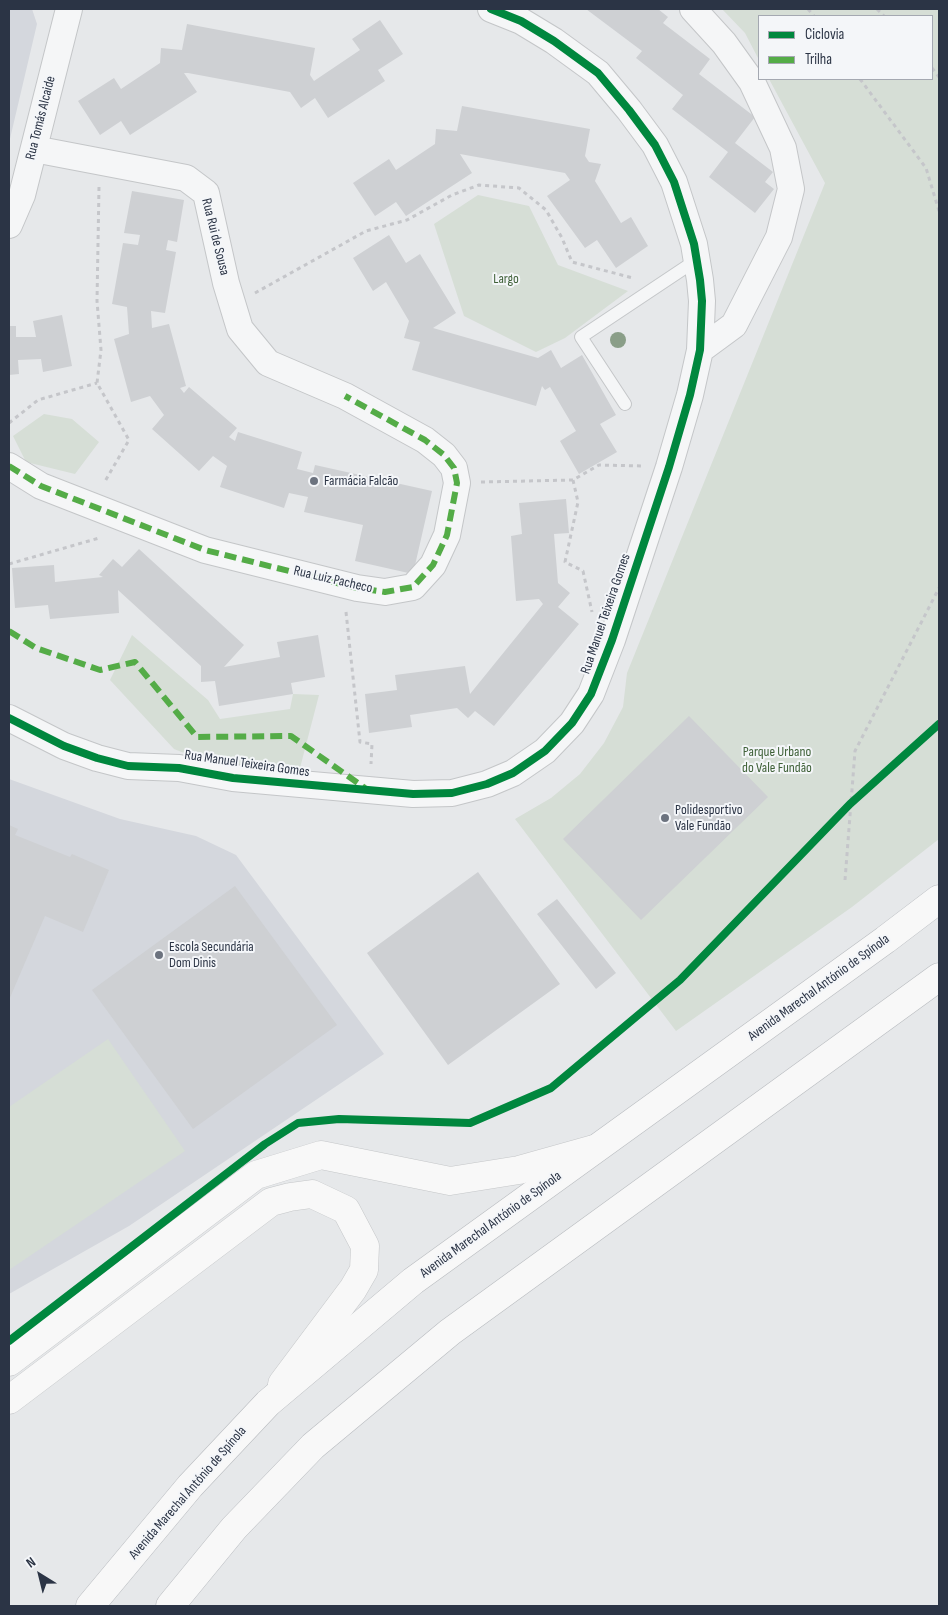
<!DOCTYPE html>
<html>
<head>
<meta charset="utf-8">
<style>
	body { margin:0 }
	#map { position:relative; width:948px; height:1615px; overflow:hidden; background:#e6e8ea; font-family:"Sofia Sans Condensed",sans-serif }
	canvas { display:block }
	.frame { position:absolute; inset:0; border:10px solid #2b3445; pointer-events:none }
	.legend { position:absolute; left:758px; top:15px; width:175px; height:65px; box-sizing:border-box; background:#f4f6f9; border:1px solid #a4a8b1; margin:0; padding:6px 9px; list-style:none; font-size:15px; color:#2b3445 }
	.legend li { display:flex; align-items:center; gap:10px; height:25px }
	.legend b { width:25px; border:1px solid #a4a8b1 }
	.north { position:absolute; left:15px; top:1550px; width:50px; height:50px; -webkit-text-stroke:4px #f4f6f9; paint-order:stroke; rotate:324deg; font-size:14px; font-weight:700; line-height:20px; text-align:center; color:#2b3445 }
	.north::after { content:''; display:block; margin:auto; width:18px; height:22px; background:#2b3445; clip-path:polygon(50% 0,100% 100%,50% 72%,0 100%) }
</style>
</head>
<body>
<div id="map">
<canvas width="948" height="1615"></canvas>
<div class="frame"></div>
<ul class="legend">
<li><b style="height:6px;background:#00873e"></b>Ciclovia</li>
<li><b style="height:6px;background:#54ac47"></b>Trilha</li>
</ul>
<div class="north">N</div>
</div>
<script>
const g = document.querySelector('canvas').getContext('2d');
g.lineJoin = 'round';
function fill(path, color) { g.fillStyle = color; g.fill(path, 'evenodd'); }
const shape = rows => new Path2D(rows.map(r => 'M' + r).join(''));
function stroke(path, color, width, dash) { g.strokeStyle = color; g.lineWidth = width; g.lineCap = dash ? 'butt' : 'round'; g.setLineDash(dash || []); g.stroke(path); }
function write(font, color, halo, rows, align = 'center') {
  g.font = font + ' "Sofia Sans Condensed",sans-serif'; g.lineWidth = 4; g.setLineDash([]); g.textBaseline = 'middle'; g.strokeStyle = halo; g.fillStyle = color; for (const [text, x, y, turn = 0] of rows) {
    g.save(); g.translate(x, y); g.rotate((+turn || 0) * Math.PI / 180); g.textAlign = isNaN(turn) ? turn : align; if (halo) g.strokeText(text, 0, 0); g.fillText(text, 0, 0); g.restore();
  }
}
const built = shape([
	[9,9,32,9,37,24,9,143],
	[9,779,120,819,196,836,236,855,384,1054,129,1226,9,1294]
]);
const green = shape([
	[722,9,939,9,939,839,852,907,676,1031,515,819,551,798,580,774,604,743,623,707,627,673,825,183,769,79,932,79,932,16,759,16,759,60,745,33],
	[478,195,529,206,558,265,628,291,565,338,536,352,464,316,434,224],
	[44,414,72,419,99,442,75,474,26,462,13,436],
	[132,635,208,700,220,719,290,709,293,694,319,695,300,768,215,765,174,749,110,680],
	[108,1039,185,1151,9,1270,9,1107]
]);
const building = shape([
	[586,9,658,9,668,17,663,23,710,59,699,74,755,117,735,143,773,172,765,182,774,189,755,213,709,177,728,152,672,109,683,95,636,58,642,51],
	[380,20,403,54,378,70,385,81,328,118,315,98,301,108,290,92,188,73,184,73,197,92,130,135,121,121,100,135,78,101,114,78,121,89,160,63,161,48,182,50,187,24,315,48,310,75,314,81,360,50,352,39],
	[462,106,590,129,585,156,589,162,601,164,595,181,621,223,631,217,648,246,616,268,597,240,585,248,547,196,570,180,565,173,460,154,472,173,406,216,396,202,375,216,353,183,389,159,396,170,435,144,436,129,457,131],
	[132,191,184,200,177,242,168,240,166,250,176,252,165,313,151,311,152,328,169,324,186,386,180,388,184,393,189,387,237,428,229,437,235,441,238,432,302,452,297,469,313,473,315,465,432,491,413,574,355,561,363,525,304,512,308,497,289,493,284,508,220,487,227,466,213,456,199,471,152,429,164,415,150,396,131,402,114,339,129,334,127,307,112,304,123,243,138,245,140,235,124,233],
	[389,235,406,263,420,254,456,313,433,328,538,358,551,350,561,368,582,355,616,415,600,424,617,452,579,474,560,441,576,431,550,387,545,390,542,386,536,406,412,370,420,342,404,338,409,321,386,282,373,291,353,258],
	[62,315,72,366,43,372,41,359,18,360,19,374,9,375,9,326,16,326,16,337,36,337,33,321],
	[566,499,569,533,554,534,558,583,570,593,558,607,579,624,494,726,475,711,468,718,457,708,410,715,412,727,369,733,365,694,397,690,395,675,465,666,470,694,543,604,539,599,516,601,511,536,522,534,519,503],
	[139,549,244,645,224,667,280,657,277,642,318,635,325,677,291,683,293,694,219,706,215,681,201,682,201,666,118,590,119,613,50,619,48,605,15,608,12,568,54,565,55,582,103,577,99,575,113,559,122,567],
	[689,716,768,797,641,920,563,839],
	[9,825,18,829,15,835,70,857,72,854,109,870,83,932,45,916,9,1000],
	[478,872,560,984,448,1065,367,953],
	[235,886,337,1025,193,1129,92,990],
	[557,899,616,973,596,989,537,914]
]);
const path = shape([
	[808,9,814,16],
	[877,9,884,16],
	[932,68,939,77],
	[860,79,926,168,939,211],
	[99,187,97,301,101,350,97,383,129,440,104,483],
	[255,293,366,231,407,220,452,195,479,185,519,188,546,210,562,238,572,262,633,278],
	[9,423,38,400,97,383],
	[573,480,578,502,565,562,583,571,592,612],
	[481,482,573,480,599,465,644,466],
	[9,564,99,538],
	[346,612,360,742,372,744,371,764],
	[845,880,855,751,939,588]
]);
const service = shape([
	[625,404,581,337,698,259]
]);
const minor = shape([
	[693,9,724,43,752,82,783,148,791,189,779,237,734,325,700,350],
	[9,225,22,195,69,9],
	[9,466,41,486,205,550,357,588,385,592,413,587,433,565,447,535,457,483,454,468,444,455,425,440,345,396,268,363,240,329,226,283,206,193,186,178,34,149],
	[9,718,64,746,97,758,128,766,179,768,233,778,413,794,452,793,487,784,513,773,545,751,572,723,591,694,612,640,669,467,690,395,700,350,702,301,700,280,694,244,674,182,655,145,629,110,598,73,554,41,521,21,491,9]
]);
const secondary = shape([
	[9,1362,256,1175,321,1155,450,1181,519,1170,594,1149],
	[9,1400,271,1202,290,1197,312,1194,346,1210,365,1246,364,1270,353,1289,282,1384]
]);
const trunk = shape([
	[90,1606,190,1486,268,1403,413,1281,885,940,939,899],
	[170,1606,234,1528,313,1446,450,1332,939,977]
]);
const quiet = shape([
	[9,466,41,486,205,550,357,588,385,592,413,587,433,565,447,535,457,483,454,468,444,455,425,440,345,396],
	[9,631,36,648,100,670,135,662,197,737,291,736,365,788]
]);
const cycleway = shape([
	[9,718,64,746,97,758,128,766,179,768,233,778,413,794,452,793,487,784,513,773,545,751,572,723,591,694,612,640,669,467,690,395,700,350,702,301,700,280,694,244,674,182,655,145,629,110,598,73,554,41,521,21,491,9],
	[9,1341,265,1144,298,1123,339,1119,470,1123,551,1088,680,980,850,804,939,724]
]);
const trees = [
	[618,340]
];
const markers = [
	[314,481,5,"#6c737f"],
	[665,818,5,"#6c737f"],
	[159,955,5,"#6c737f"]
];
const streetNames = [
	["Rua Tomás Alcaide",41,118,-76],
	["Rua Rui de Sousa",215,237,76],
	["Rua Luiz Pacheco",333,580,13],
	["Rua Manuel Teixeira Gomes",606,614,-71],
	["Rua Manuel Teixeira Gomes",247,764,8],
	["Avenida Marechal António de Spínola",819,988,-36],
	["Avenida Marechal António de Spínola",491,1225,-36],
	["Avenida Marechal António de Spínola",188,1493,-49]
];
const parkNames = [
	["Largo",506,279],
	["Parque Urbano",777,752],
	["do Vale Fundão",777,768]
];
const poiNames = [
	["Farmácia Falcão",324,481],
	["Polidesportivo",675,810],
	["Vale Fundão",675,826],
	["Escola Secundária",169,947],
	["Dom Dinis",169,963]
];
fill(built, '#d4d7dd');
fill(green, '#d6ded6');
fill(building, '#ced0d3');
stroke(service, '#c4c6c8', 14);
stroke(minor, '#c4c6c8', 28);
stroke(secondary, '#c4c6c8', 29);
stroke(trunk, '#b8bbbf', 29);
stroke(path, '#c5c6ca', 3, [4, 4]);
stroke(service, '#f5f6f7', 12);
stroke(minor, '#f5f6f7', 26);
stroke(secondary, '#f8f8f8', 28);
stroke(trunk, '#f8f8f8', 28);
stroke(quiet, '#54ac47', 6, [12, 6]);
stroke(cycleway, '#00873e', 8);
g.fillStyle = '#8a9e88';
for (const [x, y] of trees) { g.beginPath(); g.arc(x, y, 8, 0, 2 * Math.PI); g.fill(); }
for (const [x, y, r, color] of markers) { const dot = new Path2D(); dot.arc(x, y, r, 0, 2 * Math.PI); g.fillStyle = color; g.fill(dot); stroke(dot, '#f4f6f9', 2); }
write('14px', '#2b3445', '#f4f6f9', streetNames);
write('14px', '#3f6138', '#f4f6f9', parkNames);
write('14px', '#2b3445', '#f4f6f9', poiNames, 'left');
</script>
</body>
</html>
